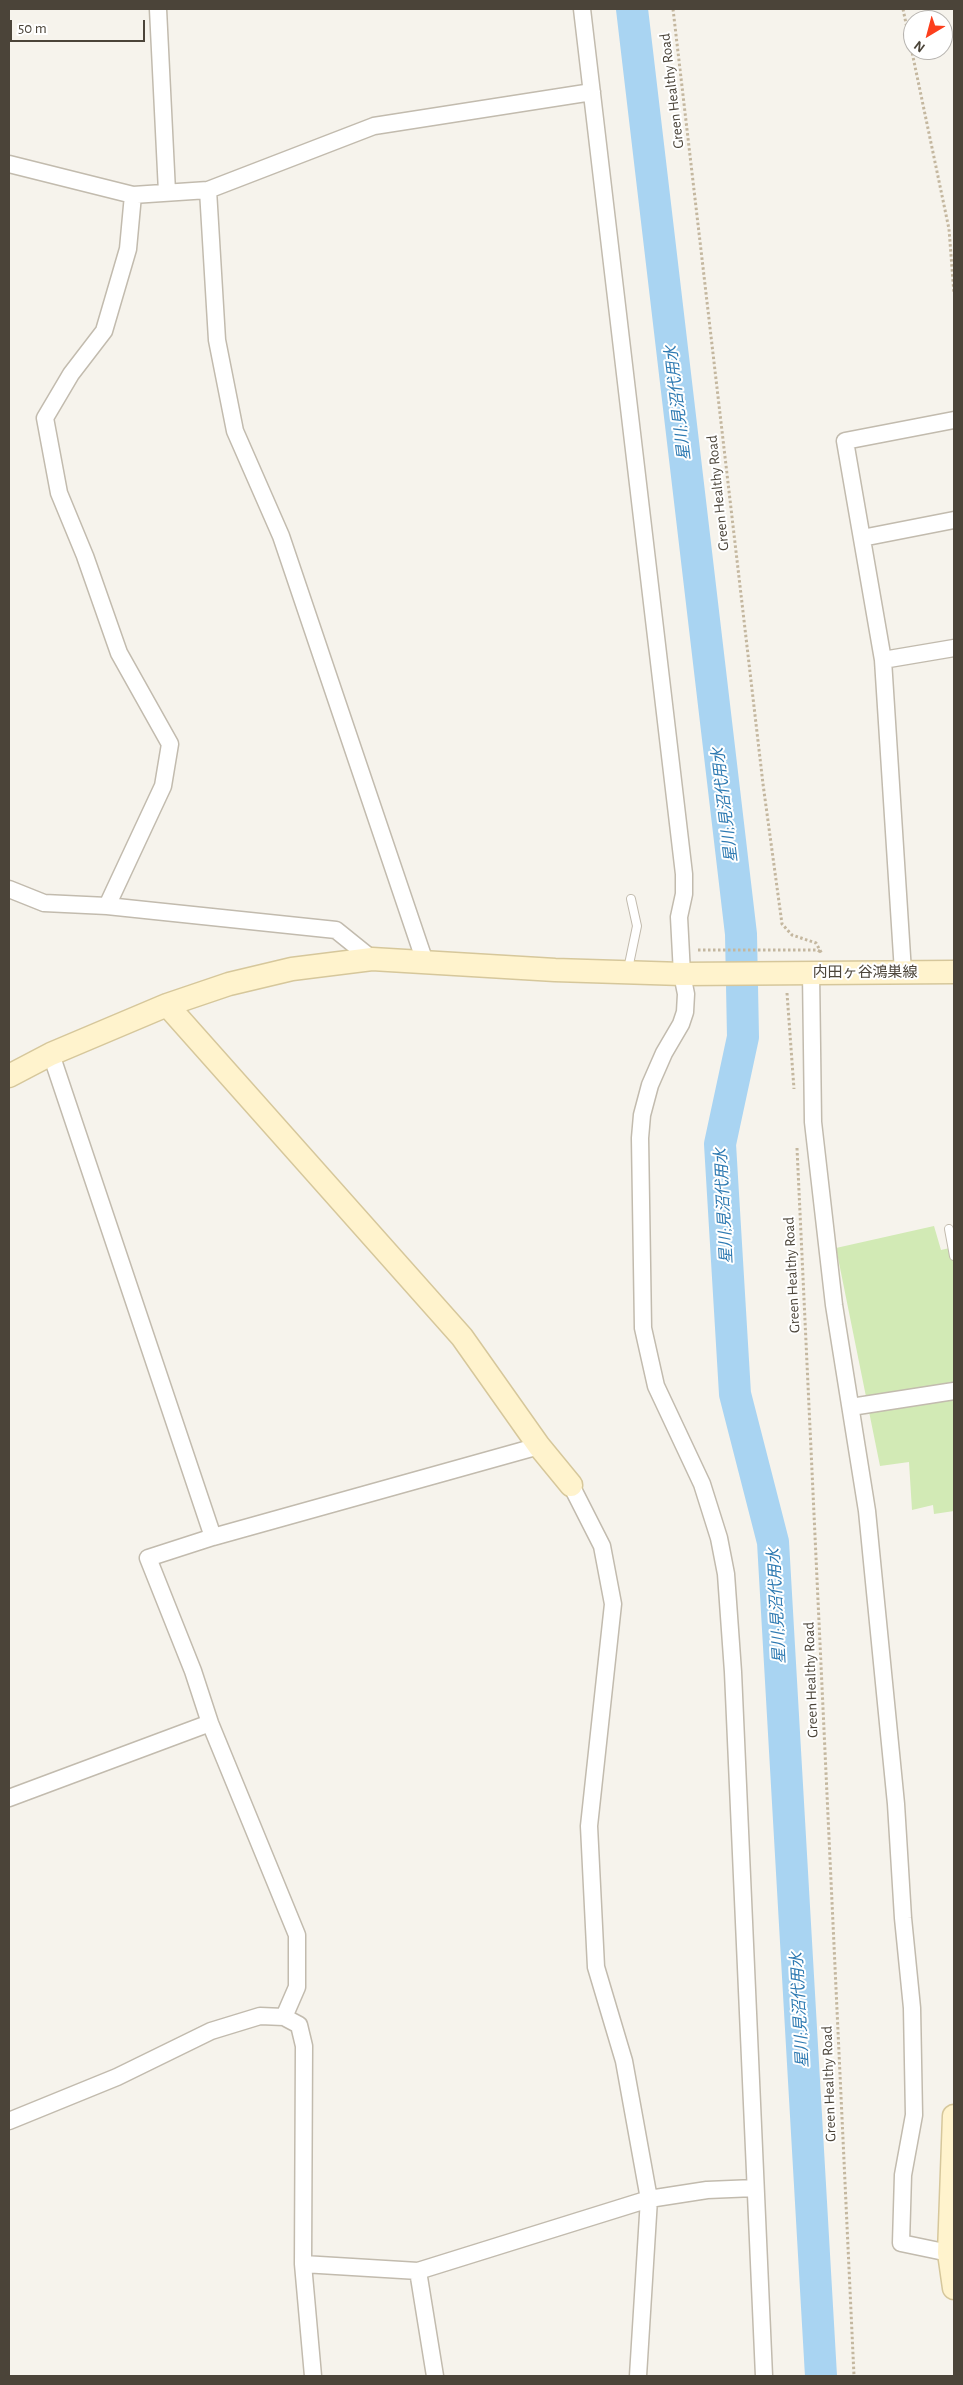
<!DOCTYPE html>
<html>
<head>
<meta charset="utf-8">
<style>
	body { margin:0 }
	#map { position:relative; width:963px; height:2385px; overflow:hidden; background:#f6f3ec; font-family:"Alegreya Sans",sans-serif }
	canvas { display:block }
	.frame { position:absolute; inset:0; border:10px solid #4b4439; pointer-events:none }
	.north { position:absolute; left:903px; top:10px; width:50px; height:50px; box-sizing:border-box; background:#fff; border:1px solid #b7b4b0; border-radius:50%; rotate:217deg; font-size:14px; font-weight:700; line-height:20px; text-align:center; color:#4b4439 }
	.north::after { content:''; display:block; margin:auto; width:18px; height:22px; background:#fc3f1d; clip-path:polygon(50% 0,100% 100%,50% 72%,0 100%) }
	.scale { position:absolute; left:10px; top:20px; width:135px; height:22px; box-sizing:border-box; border:2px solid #4b4439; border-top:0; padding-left:6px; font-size:15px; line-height:18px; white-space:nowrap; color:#4b4439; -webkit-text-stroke:4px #fff; paint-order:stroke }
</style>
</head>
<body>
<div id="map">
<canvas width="963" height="2385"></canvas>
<div class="frame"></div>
<div class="north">N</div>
<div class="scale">50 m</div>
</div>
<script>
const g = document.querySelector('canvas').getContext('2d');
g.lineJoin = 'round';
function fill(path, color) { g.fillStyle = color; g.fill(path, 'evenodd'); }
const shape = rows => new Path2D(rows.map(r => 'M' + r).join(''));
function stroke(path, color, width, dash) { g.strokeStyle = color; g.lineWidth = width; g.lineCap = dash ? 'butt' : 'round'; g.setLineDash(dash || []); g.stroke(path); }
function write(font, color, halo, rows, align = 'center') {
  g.font = font + ' "Alegreya Sans","Noto Sans JP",sans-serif'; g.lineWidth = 4; g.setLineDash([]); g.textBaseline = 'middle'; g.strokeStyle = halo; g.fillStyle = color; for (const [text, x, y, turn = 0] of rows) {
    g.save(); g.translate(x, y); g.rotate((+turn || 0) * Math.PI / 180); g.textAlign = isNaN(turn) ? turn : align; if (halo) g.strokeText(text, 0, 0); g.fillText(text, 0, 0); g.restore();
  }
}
const green = shape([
	[934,1226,941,1250,954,1247,954,1511,934,1514,933,1505,912,1510,909,1462,880,1466,836,1248]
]);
const river = shape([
	[632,9,741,934,743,1037,720,1144,735,1394,773,1542,821,2376]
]);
const path = shape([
	[673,9,763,784,782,924,792,935,816,943,822,954],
	[903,9,949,229,954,294],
	[698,950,817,950,821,952],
	[787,993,794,1089],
	[797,1148,854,2376]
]);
const lane = shape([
	[628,969,637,926,631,899],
	[949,1229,954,1256]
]);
const street = shape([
	[158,9,167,192],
	[582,9,684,874,684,894,679,917,682,974,686,994,685,1012,681,1024,664,1053,650,1085,642,1115,640,1138,643,1328,656,1386,702,1484,719,1538,726,1574,733,1672,764,2376],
	[9,164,133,195,208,190,374,126,592,92],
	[208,190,217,340,235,431,281,536,425,962],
	[862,538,954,520],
	[883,660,954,648],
	[9,889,44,903,107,906,336,930,372,959],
	[107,906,163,786,170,744,119,653,85,556,59,493,45,418,71,374,104,331,128,249,133,195],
	[811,972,813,1122,834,1305,867,1511,896,1804,903,1918,912,2008,914,2115,903,2175,901,2243,949,2253],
	[903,972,883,660,845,441,954,420],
	[51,1054,213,1537],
	[851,1407,954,1391],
	[571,1485,602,1546,613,1604,589,1826,596,1967,624,2061,649,2199,638,2376],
	[9,1798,210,1723],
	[284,2017,297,1987,297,1935,210,1723,193,1671,148,1558,213,1537,539,1446],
	[9,2121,117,2077,211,2031,260,2016,284,2017,299,2025,304,2046,303,2264,313,2376],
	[303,2264,418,2271,649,2199,707,2190,755,2188],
	[418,2271,435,2376]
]);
const secondary = shape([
	[167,1005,462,1337,539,1446,571,1485],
	[9,1076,51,1054,167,1005,229,984,292,969,372,959,555,970,682,974,954,972],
	[954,2116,949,2253,954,2288]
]);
const streetNames = [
	["Green Healthy Road",672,91,-97],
	["Green Healthy Road",718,493,-96],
	["内田ヶ谷鴻巣線",865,972],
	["Green Healthy Road",792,1275,-93],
	["Green Healthy Road",811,1680,-92],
	["Green Healthy Road",829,2084,-92]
];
const waterNames = [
	["星川;見沼代用水",678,403,-97],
	["星川;見沼代用水",725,805,-97],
	["星川;見沼代用水",724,1206,-93],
	["星川;見沼代用水",777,1606,-93],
	["星川;見沼代用水",800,2010,-93]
];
fill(green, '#d2eab5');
stroke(river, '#a9d4f2', 32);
stroke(lane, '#c2bbae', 10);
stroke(street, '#c2bbae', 19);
stroke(secondary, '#d6c79b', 25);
stroke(path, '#c4b79f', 3, [2.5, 2.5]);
stroke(lane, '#fff', 8);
stroke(street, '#fff', 16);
stroke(secondary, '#fff3cd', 22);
write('15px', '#4b4439', '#fff', streetNames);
write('italic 16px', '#2e7ab2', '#fff', waterNames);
</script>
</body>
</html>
